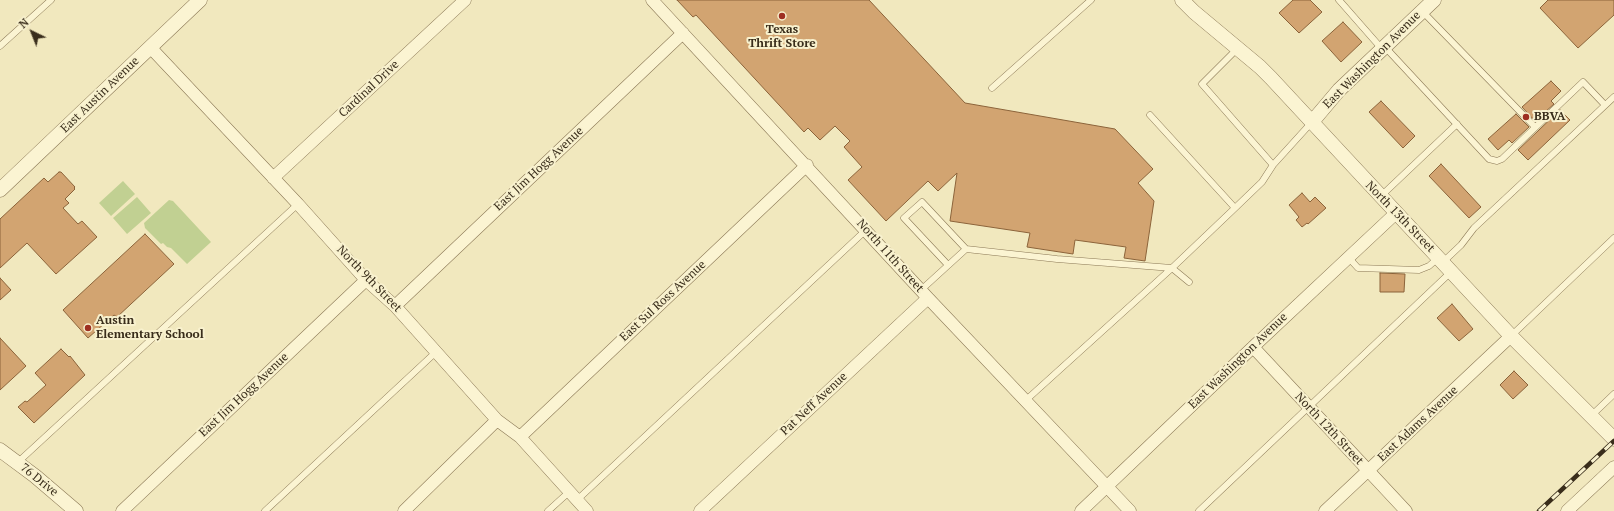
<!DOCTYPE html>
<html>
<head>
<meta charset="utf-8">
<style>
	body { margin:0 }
	#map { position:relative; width:1614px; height:511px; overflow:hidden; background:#f1e8be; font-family:"PT Serif",serif }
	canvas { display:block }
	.north { position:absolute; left:12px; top:12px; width:40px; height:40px; -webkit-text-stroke:3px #f8f1ce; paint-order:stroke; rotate:317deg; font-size:11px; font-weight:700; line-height:16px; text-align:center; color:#392d1b }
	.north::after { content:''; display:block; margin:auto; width:14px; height:18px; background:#392d1b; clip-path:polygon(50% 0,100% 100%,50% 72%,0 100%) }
</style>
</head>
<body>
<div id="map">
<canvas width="1614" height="511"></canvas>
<div class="north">N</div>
</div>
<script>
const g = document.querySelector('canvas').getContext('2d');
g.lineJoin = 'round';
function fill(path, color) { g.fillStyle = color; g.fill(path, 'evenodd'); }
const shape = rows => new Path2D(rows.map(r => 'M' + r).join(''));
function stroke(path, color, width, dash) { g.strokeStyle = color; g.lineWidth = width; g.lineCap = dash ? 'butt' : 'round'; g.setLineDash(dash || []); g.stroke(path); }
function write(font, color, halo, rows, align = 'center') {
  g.font = font + ' "PT Serif",serif'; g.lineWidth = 4; g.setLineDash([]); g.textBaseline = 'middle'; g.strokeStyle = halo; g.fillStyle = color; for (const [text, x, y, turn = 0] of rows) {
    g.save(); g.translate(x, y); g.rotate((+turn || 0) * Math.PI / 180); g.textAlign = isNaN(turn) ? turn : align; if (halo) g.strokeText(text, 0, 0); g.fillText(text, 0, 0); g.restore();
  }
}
const green = shape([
	[123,181,135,194,111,216,99,203],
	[137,197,151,213,127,234,113,218],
	[169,200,173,201,211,242,187,264,171,248,167,247,163,243,161,244,145,228,144,223]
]);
const building = shape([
	[677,0,869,0,965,103,1115,129,1153,169,1138,183,1154,201,1145,261,1124,258,1126,247,1075,240,1073,254,1027,247,1030,233,950,221,957,173,938,191,928,181,886,221,848,180,862,167,844,147,850,141,835,126,820,140,808,128,804,132,696,15,693,17,677,0],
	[1293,0,1310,0,1322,12,1299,33,1279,13,1293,0],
	[1548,0,1614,0,1614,15,1578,48,1540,8,1548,0],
	[1343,22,1362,42,1341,62,1322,41,1343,22],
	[1551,81,1561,91,1551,101,1554,104,1535,121,1522,107,1551,81],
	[1381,101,1415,136,1403,148,1369,112,1381,101],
	[1560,110,1570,120,1528,160,1518,150,1560,110],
	[1516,114,1529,127,1512,143,1509,140,1498,150,1488,139,1516,114],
	[1441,164,1481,207,1469,218,1429,176,1441,164],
	[59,172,61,172,75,187,74,188,75,189,65,199,69,203,63,208,78,224,82,221,97,237,56,274,27,243,0,268,0,219,44,178,48,182,59,172],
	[1302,193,1310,202,1315,197,1326,208,1308,224,1307,223,1302,227,1296,220,1299,217,1289,205,1302,193],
	[145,234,174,264,117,317,114,315,88,338,63,310,145,234],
	[1380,273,1405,274,1404,292,1380,292,1380,273],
	[0,278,11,290,0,300,0,278],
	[1452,304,1473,329,1459,341,1437,318,1452,304],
	[0,338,26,366,0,390,0,338],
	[61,349,69,357,70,356,85,375,34,423,18,407,25,401,27,402,46,385,35,373,61,349],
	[1514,371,1528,385,1513,399,1500,385,1514,371]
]);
const service = shape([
	[1339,0,1382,49],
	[1422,11,1535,127],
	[0,46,51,0],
	[1385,47,1489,159,1497,161,1502,159,1583,82,1605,105],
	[992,88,1091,0],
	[1150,115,1235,208,1262,182,1273,165,1202,84,1237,49],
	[1273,165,1312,122],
	[1381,196,1457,124],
	[1348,257,1358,268,1419,270,1429,266,1438,258],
	[1443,262,1461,245,1474,228,1614,97],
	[948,265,904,218,922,202,966,249],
	[921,290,966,249,1057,259,1172,268,1189,282],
	[1511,336,1614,238],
	[1025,401,1172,268,1235,208],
	[1591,416,1614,394],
	[17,463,298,204],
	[577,500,866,230],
	[265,511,436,352],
	[548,511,569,492],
	[1199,511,1452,271]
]);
const minor = shape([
	[652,0,928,298,1130,511],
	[150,47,298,204,366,280,395,306,497,420,520,437,587,511],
	[273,178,465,0],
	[395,306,683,33],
	[1253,347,1406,511],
	[520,437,807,165],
	[122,511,366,280],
	[404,511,497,420],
	[700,511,928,298],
	[1081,511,1253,347,1396,213],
	[1325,511,1511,336],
	[1567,511,1614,467]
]);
const tertiary = shape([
	[1182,0,1194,12,1260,67,1271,78,1511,336,1614,439],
	[1312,122,1339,90,1434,0],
	[0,190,200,0],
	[0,450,35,476,76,511]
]);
const rail = shape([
	[1539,511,1614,441]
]);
const markers = [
	[782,16,4,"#9e2f21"],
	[1526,117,4,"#9e2f21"],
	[88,328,4,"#9e2f21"]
];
const poiNames = [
	["Texas",782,30,"center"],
	["Thrift Store",782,44,"center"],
	["BBVA",1534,117],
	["Austin",96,321],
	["Elementary School",96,335]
];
const streetNames = [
	["East Washington Avenue",1372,60,-45],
	["Cardinal Drive",369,89,-43],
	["East Austin Avenue",100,95,-44],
	["East Jim Hogg Avenue",539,169,-43],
	["North 13th Street",1400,217,46],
	["North 11th Street",890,256,48],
	["North 9th Street",369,279,46],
	["East Sul Ross Avenue",663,301,-43],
	["East Washington Avenue",1238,361,-44],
	["East Jim Hogg Avenue",244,395,-43],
	["Pat Neff Avenue",814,404,-43],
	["East Adams Avenue",1418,424,-43],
	["North 12th Street",1329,429,47],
	["76 Drive",39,480,39]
];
fill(green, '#c1d092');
fill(building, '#d2a471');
stroke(building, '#8b633a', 1);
stroke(service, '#8b7856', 7);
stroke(minor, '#8b7856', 13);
stroke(tertiary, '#8b7856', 15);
stroke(service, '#fbf4d2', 6);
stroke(minor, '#fbf4d2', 12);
stroke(tertiary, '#fbf4d2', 14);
stroke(rail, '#392d1b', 4.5);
stroke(rail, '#f8f1ce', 3, [9]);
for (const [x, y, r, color] of markers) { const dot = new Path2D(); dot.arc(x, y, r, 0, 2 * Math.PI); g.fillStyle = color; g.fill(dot); stroke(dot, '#f8f1ce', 1.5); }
write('bold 12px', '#392d1b', '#f8f1ce', poiNames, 'left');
write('12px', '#392d1b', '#f8f1ce', streetNames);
</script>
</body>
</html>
